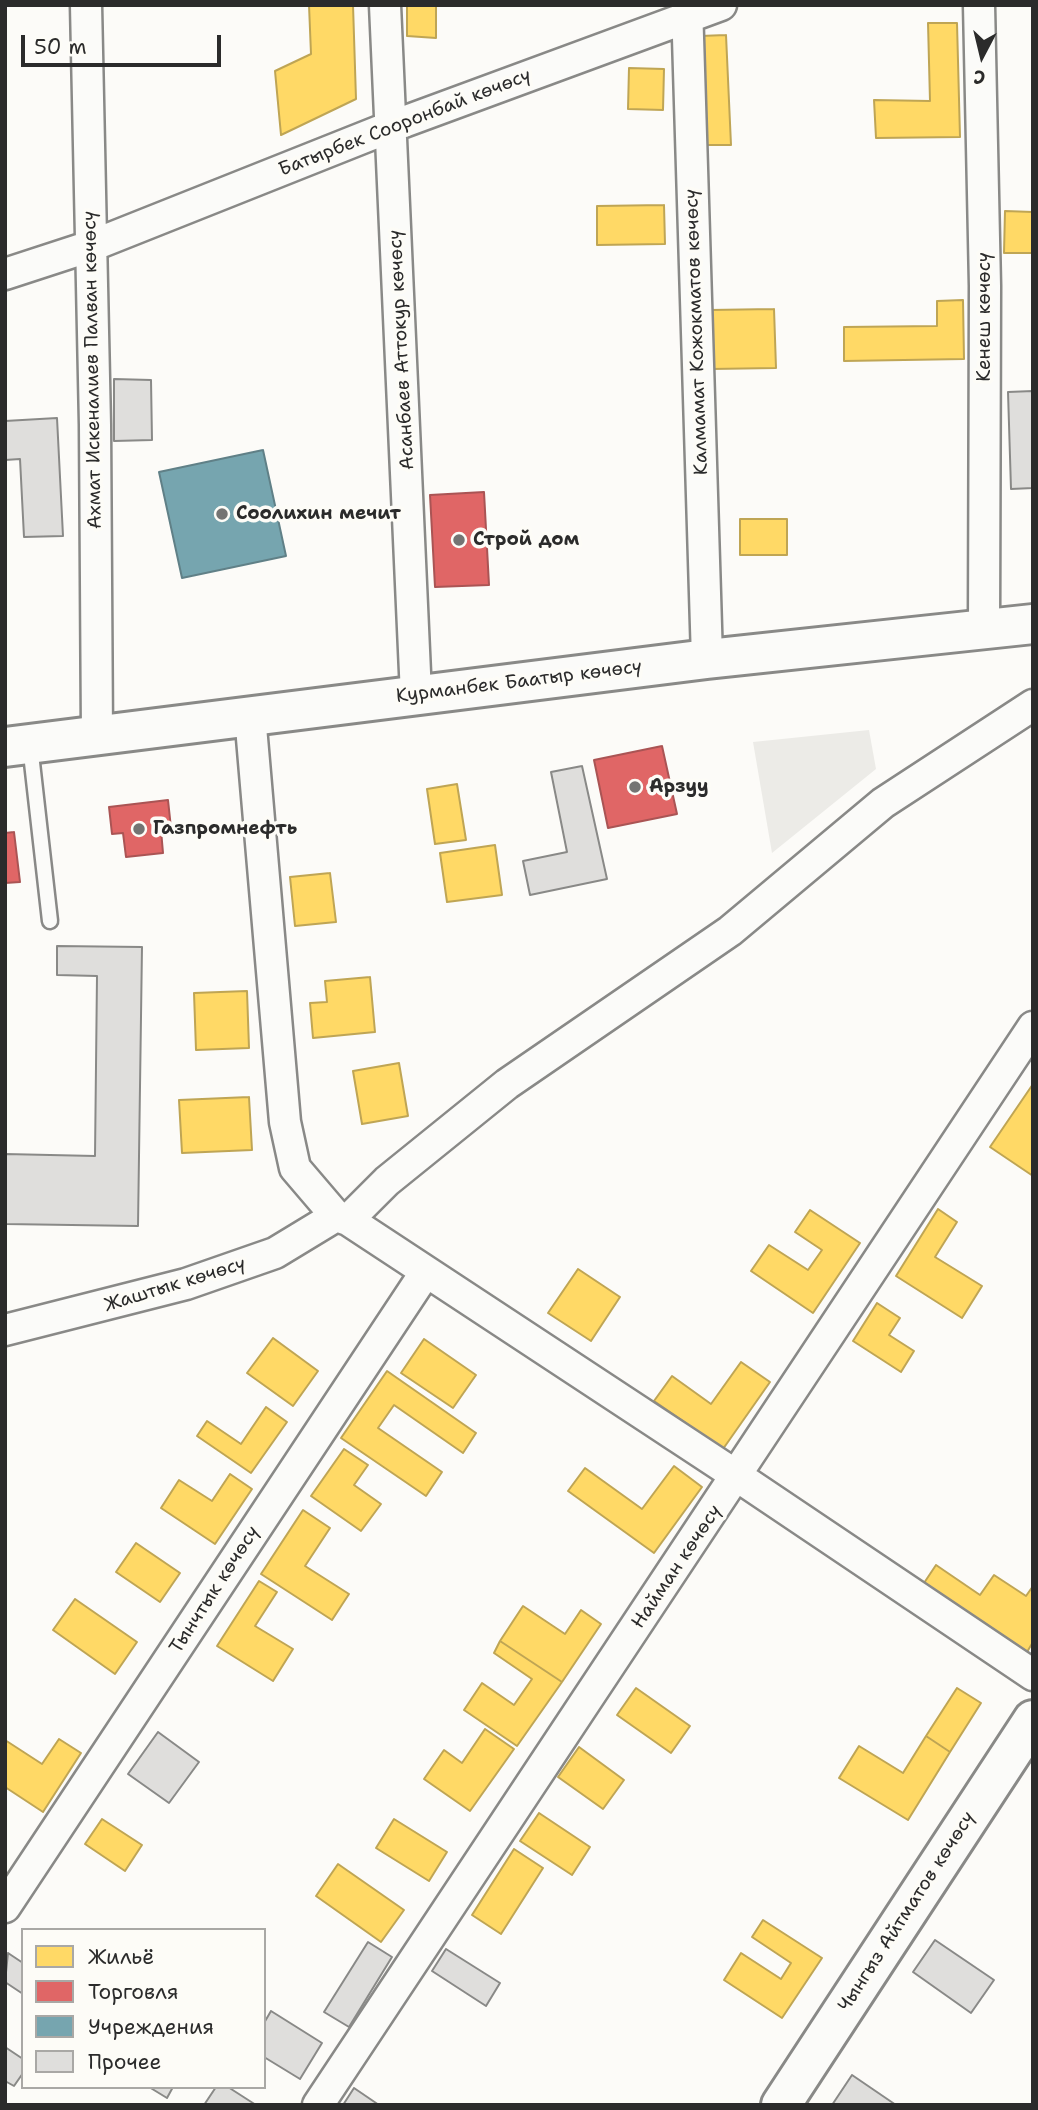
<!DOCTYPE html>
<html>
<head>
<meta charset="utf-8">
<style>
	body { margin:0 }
	#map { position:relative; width:1038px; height:2110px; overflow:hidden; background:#fcfbf8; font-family:"Shantell Sans",sans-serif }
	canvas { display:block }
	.frame { position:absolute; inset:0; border:7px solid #2b2b2b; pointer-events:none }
	.legend { position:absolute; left:21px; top:1928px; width:245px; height:161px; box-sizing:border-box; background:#fdfcf7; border:2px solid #a9a8a5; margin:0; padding:9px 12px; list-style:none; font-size:21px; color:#2b2b2b }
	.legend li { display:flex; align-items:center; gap:14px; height:35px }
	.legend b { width:35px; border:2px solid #a9a8a5 }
	.north { position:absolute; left:947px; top:21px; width:70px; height:70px; -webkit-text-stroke:5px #fdfcf7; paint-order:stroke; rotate:187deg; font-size:19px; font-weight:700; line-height:28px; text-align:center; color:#2b2b2b }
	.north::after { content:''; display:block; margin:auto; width:24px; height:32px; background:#2b2b2b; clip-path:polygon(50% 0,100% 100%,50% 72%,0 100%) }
	.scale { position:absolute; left:21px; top:35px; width:200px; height:32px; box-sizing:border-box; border:4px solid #2b2b2b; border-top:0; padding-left:9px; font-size:21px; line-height:24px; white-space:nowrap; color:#2b2b2b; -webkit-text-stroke:5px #fdfcf7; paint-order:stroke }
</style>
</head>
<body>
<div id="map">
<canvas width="1038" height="2110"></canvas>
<div class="frame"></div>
<ul class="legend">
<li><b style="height:19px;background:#ffd966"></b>Жильё</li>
<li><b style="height:19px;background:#e06666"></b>Торговля</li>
<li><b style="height:19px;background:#76a5af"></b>Учреждения</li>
<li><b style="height:19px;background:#dfdedc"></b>Прочее</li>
</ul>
<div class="north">С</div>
<div class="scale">50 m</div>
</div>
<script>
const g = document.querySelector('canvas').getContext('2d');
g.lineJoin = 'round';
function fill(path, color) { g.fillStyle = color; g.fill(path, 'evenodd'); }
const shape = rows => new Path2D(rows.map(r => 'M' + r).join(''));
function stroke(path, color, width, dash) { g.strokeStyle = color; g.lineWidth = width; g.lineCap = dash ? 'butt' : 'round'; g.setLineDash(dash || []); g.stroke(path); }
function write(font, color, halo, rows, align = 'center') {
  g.font = font + ' "Shantell Sans",sans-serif'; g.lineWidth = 7; g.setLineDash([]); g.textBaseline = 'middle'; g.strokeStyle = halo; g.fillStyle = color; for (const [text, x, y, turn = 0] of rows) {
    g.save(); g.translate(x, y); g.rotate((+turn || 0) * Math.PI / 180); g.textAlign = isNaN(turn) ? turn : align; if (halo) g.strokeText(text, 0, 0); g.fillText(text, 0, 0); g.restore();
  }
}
const built = shape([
	[869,730,876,769,772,853,753,742]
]);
const homes = shape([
	[309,5,353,5,356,99,281,135,275,71,311,54,309,5],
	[407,5,436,5,436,38,407,36,407,5],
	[928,23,957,23,960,137,876,138,874,100,930,101,928,23],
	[726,35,731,145,704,145,700,36,726,35],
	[629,68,664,69,663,110,628,109,629,68],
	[664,205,665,244,597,245,597,206,664,205],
	[1005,211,1033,212,1033,253,1004,253,1005,211],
	[963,300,964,359,844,361,844,327,937,326,937,301,963,300],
	[774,309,776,368,711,369,710,310,774,309],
	[740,519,787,519,787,555,740,555,740,519],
	[457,784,466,840,435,844,427,789,457,784],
	[495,845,502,895,447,902,440,853,495,845],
	[330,873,336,922,295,926,290,877,330,873],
	[370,977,375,1032,313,1038,310,1003,327,1002,325,981,370,977],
	[247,991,249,1048,196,1050,194,993,247,991],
	[399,1063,408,1116,362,1124,353,1071,399,1063],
	[1033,1084,1033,1176,990,1147,1033,1084],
	[249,1097,252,1150,182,1153,179,1100,249,1097],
	[938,1209,957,1222,935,1257,982,1286,962,1318,896,1276,938,1209],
	[810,1210,860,1243,813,1313,751,1271,769,1245,808,1270,822,1250,795,1232,810,1210],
	[578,1269,620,1297,591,1341,548,1313,578,1269],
	[877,1303,900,1318,889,1335,914,1351,901,1372,853,1341,877,1303],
	[273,1338,318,1371,293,1406,247,1373,273,1338],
	[424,1339,476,1375,453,1408,401,1373,424,1339],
	[741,1362,770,1382,723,1449,654,1401,672,1376,711,1404,741,1362],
	[387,1371,476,1433,463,1453,394,1405,378,1428,442,1472,426,1496,341,1438,387,1371],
	[266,1407,287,1422,251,1473,197,1436,207,1421,241,1444,266,1407],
	[344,1449,368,1465,354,1485,381,1504,361,1531,311,1496,344,1449],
	[674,1466,702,1487,654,1553,568,1491,585,1468,642,1509,674,1466],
	[230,1474,252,1489,215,1544,161,1508,179,1480,212,1501,230,1474],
	[303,1510,330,1528,305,1566,349,1594,332,1620,261,1574,303,1510],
	[136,1543,180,1573,160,1602,116,1572,136,1543],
	[936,1565,980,1595,994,1575,1026,1596,1033,1586,1033,1642,1027,1652,924,1583,936,1565],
	[259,1581,277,1592,255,1626,293,1649,273,1681,217,1646,259,1581],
	[75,1599,137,1642,115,1674,53,1630,75,1599],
	[523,1606,565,1634,581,1610,601,1624,562,1682,500,1641,523,1606],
	[500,1641,562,1682,517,1746,464,1710,482,1683,514,1705,532,1679,494,1653,500,1641],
	[636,1688,690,1726,671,1753,617,1715,636,1688],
	[957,1688,981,1703,950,1752,926,1736,957,1688],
	[485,1729,514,1749,470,1811,424,1779,444,1750,462,1763,485,1729],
	[926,1736,950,1752,908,1820,839,1778,859,1746,903,1773,926,1736],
	[59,1739,81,1753,43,1812,5,1787,5,1740,42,1764,59,1739],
	[579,1747,624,1780,603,1809,558,1777,579,1747],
	[539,1813,590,1847,572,1875,520,1841,539,1813],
	[102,1819,142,1845,125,1871,85,1844,102,1819],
	[394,1819,447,1852,429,1881,376,1848,394,1819],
	[514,1849,543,1868,501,1934,472,1915,514,1849],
	[338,1864,404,1910,381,1942,316,1896,338,1864],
	[763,1920,822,1958,782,2018,724,1980,741,1953,781,1979,791,1963,752,1937,763,1920]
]);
const shops = shape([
	[484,492,489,585,435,587,430,495,484,492],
	[662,746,677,814,608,828,594,760,662,746],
	[168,800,171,828,161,830,163,853,126,857,123,833,112,834,109,807,168,800],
	[14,832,20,882,5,883,5,833,14,832]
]);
const public = shape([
	[263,450,286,556,182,578,159,472,263,450]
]);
const building = shape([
	[114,379,151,380,152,440,114,441,114,379],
	[1033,391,1033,488,1011,489,1008,392,1033,391],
	[57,418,63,536,24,537,20,459,5,460,5,421,57,418],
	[582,766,607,879,530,895,523,861,567,852,551,772,582,766],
	[57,946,142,947,138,1226,5,1224,5,1154,95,1156,97,976,57,975,57,946],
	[158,1732,199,1762,169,1803,128,1774,158,1732],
	[935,1940,994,1980,971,2013,913,1972,935,1940],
	[368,1942,392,1957,349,2027,324,2012,368,1942],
	[446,1949,500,1983,486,2006,432,1971,446,1949],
	[8,1953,23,1963,23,1994,5,1982,8,1953],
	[271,2011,322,2043,300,2079,264,2057,264,2023,271,2011],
	[5,2047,23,2059,23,2073,14,2086,5,2081,5,2047],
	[852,2075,896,2105,832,2105,852,2075],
	[149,2087,173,2087,167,2098,149,2087],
	[216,2087,228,2087,256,2105,204,2105,216,2087],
	[354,2088,379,2105,343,2105,354,2088]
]);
const service = shape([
	[30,745,50,921]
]);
const minor = shape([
	[86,5,95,425,97,735],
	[385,5,416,695],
	[687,5,707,659],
	[979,5,985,286,984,629],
	[5,274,91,246,390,127,721,5],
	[250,715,285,1122,295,1168,336,1216,348,1220,737,1476,1033,1675],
	[348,1220,387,1181,507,1084,730,931,883,803,1033,705],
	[5,1330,186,1284,275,1253,336,1216],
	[5,1907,425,1273],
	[318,2105,1033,1027]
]);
const secondary = shape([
	[781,2105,1033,1720]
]);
const trunk = shape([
	[5,747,707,659,1033,624]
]);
const markers = [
	[222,514,7,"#747473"],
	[459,540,7,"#747473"],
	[635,787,7,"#747473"],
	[139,829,7,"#747473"]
];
const streetNames = [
	["Батырбек Сооронбай көчөсү",405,123,-21],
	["Кенеш көчөсү",985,317,-90],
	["Калмамат Кожокматов көчөсү",697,332,-92],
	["Асанбаев Аттокур көчөсү",402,350,-93],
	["Ахмат Искеналиев Палван көчөсү",93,370,-91],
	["Курманбек Баатыр көчөсү",519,682,-7],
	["Жаштык көчөсү",175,1285,-17],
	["Найман көчөсү",677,1567,-56],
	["Тынчтык көчөсү",215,1590,-57],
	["Чынгыз Айтматов көчөсү",907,1912,-57]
];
const poiNames = [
	["Соолихин мечит",236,514],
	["Строй дом",473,540],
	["Арзуу",649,787],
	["Газпромнефть",153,829]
];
fill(built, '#ecebe7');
fill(homes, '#ffd966');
stroke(homes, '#bfa554', 2);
fill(shops, '#e06666');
stroke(shops, '#aa5454', 2);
fill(public, '#76a5af');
stroke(public, '#608087', 2);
fill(building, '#dfdedc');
stroke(building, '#898987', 2);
stroke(service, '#898987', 19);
stroke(minor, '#898987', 35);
stroke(secondary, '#898987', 44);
stroke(trunk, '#898987', 44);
stroke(service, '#fbfbf9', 14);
stroke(minor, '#fbfbf9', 30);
stroke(secondary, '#fbfbf9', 38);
stroke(trunk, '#fbfbf9', 38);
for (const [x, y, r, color] of markers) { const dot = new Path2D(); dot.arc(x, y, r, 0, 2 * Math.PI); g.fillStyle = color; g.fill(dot); stroke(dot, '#fdfcf7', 2.5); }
write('19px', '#2b2b2b', '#fdfcf7', streetNames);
write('bold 19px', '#2b2b2b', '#fdfcf7', poiNames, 'left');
</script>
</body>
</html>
